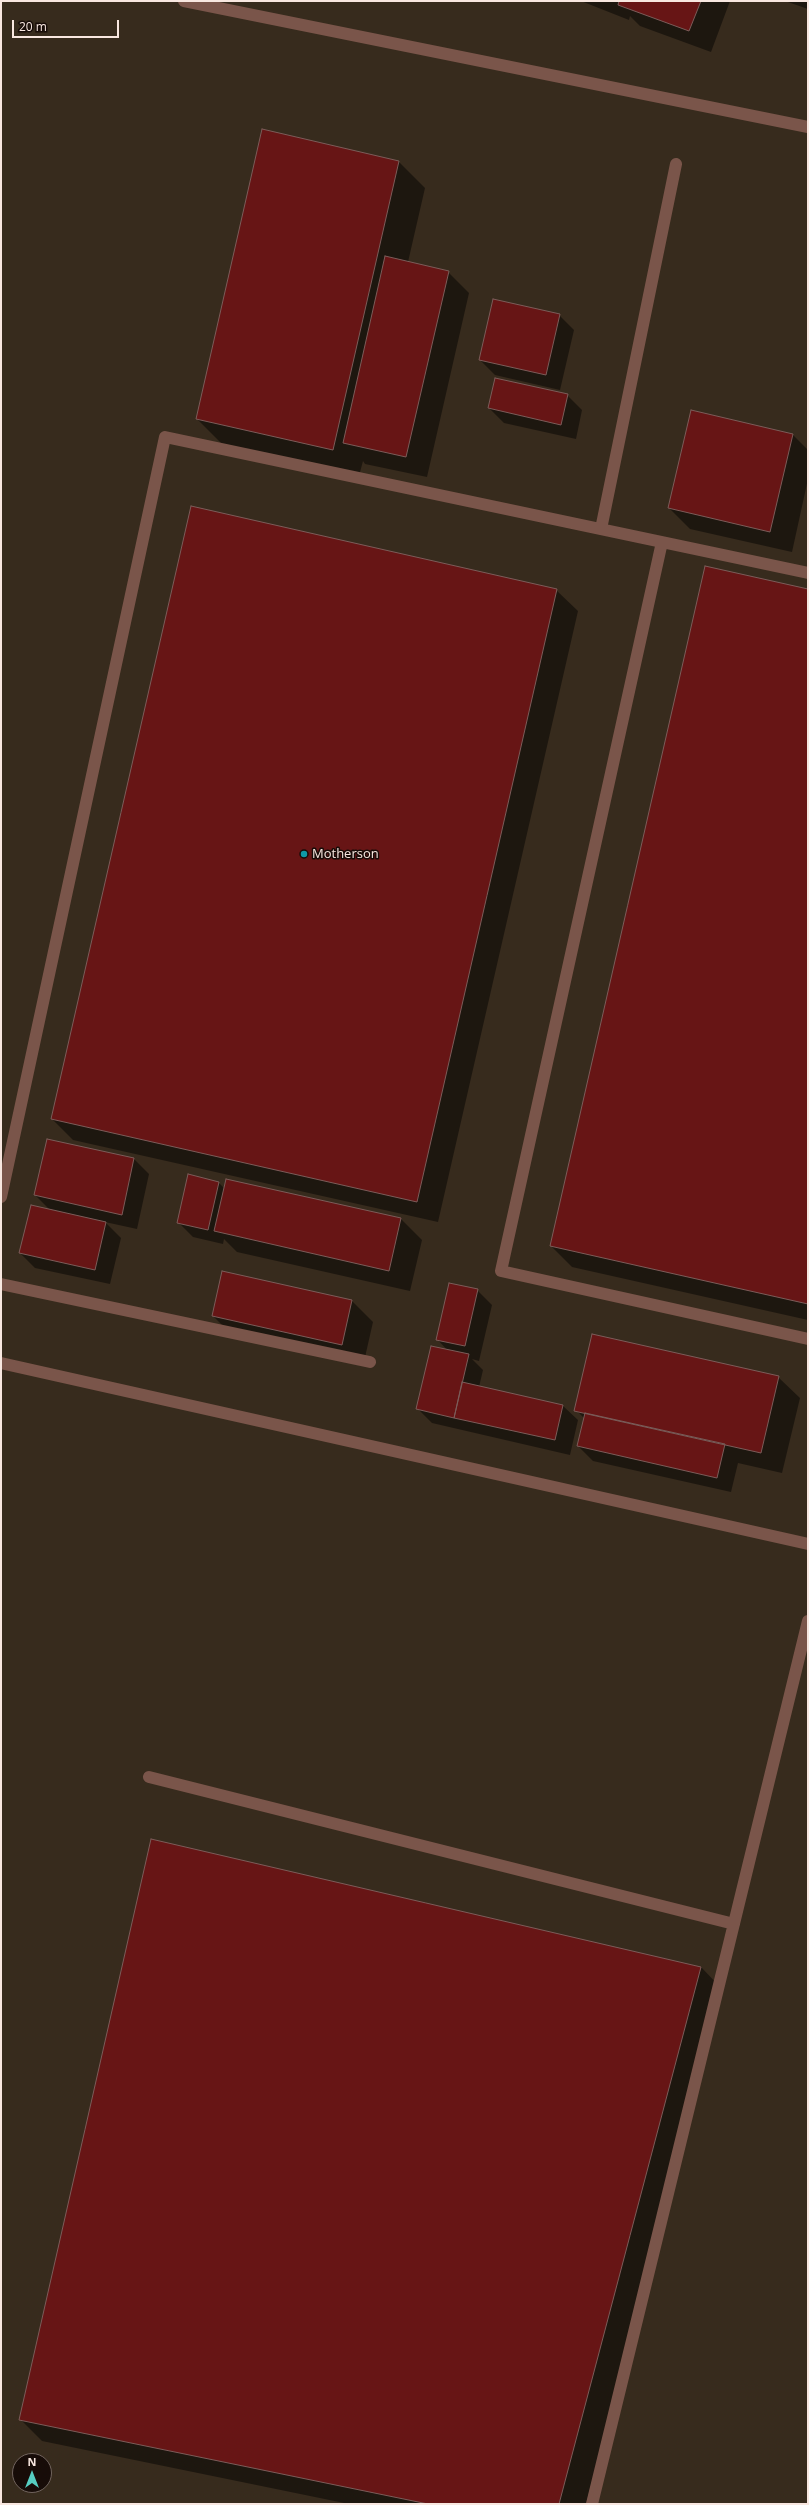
<!DOCTYPE html>
<html>
<head>
<meta charset="utf-8">
<style>
	body { margin:0 }
	#map { position:relative; width:809px; height:2505px; overflow:hidden; background:#371f15; font-family:"Open Sans",sans-serif }
	canvas { display:block }
	.frame { position:absolute; inset:0; border:2px solid #f8e7e0; pointer-events:none }
	.north { position:absolute; left:12px; top:2453px; width:40px; height:40px; box-sizing:border-box; background:#170c08; border:1px solid #71645e; border-radius:50%; rotate:0deg; font-size:11px; font-weight:700; line-height:16px; text-align:center; color:#f8e7e0 }
	.north::after { content:''; display:block; margin:auto; width:14px; height:18px; background:#56cec2; clip-path:polygon(50% 0,100% 100%,50% 72%,0 100%) }
	.scale { position:absolute; left:12px; top:20px; width:107px; height:18px; box-sizing:border-box; border:2px solid #f8e7e0; border-top:0; padding-left:5px; font-size:12px; line-height:14px; white-space:nowrap; color:#f8e7e0; -webkit-text-stroke:3px #170c08; paint-order:stroke }
</style>
</head>
<body>
<div id="map">
<canvas width="809" height="2505"></canvas>
<div class="frame"></div>
<div class="north">N</div>
<div class="scale">20 m</div>
</div>
<script>
const g = document.querySelector('canvas').getContext('2d');
g.lineJoin = 'round';
function fill(path, color) { g.fillStyle = color; g.fill(path, 'evenodd'); }
const shape = rows => new Path2D(rows.map(r => 'M' + r).join(''));
function stroke(path, color, width, dash) { g.strokeStyle = color; g.lineWidth = width; g.lineCap = dash ? 'butt' : 'round'; g.setLineDash(dash || []); g.stroke(path); }
function write(font, color, halo, rows, align = 'center') {
  g.font = font + ' "Open Sans",sans-serif'; g.lineWidth = 3; g.setLineDash([]); g.textBaseline = 'middle'; g.strokeStyle = halo; g.fillStyle = color; for (const [text, x, y, turn = 0] of rows) {
    g.save(); g.translate(x, y); g.rotate((+turn || 0) * Math.PI / 180); g.textAlign = isNaN(turn) ? turn : align; if (halo) g.strokeText(text, 0, 0); g.fillText(text, 0, 0); g.restore();
  }
}
const industrial = shape([
	[1,1,808,1,808,2504,1,2504],
	[20,2461,44,2461,44,2485,20,2485]
]);
const shadow = shape([
	[581,1,730,1,711,52,640,26,630,16,629,20],
	[785,1,808,1,808,9],
	[263,130,399,162,425,188,408,262,448,272,469,293,427,477,365,464,363,461,359,476,223,445,197,419],
	[559,315,574,330,560,390,495,375,480,360],
	[567,395,582,410,576,439,504,423,489,408],
	[792,434,808,450,808,479,792,552,690,529,669,508],
	[556,590,578,611,438,1222,73,1140,52,1119],
	[808,590,808,1320,572,1267,551,1246],
	[48,1140,134,1159,149,1174,137,1229,105,1222,121,1238,110,1284,35,1268,20,1253,51,1211,35,1195],
	[219,1183,225,1189,401,1219,422,1240,410,1291,237,1252,224,1239,223,1244,193,1237,178,1222],
	[223,1272,352,1301,373,1322,363,1366,234,1337,213,1316],
	[477,1290,492,1305,479,1361,472,1359,483,1370,479,1387,563,1406,578,1420,570,1455,432,1423,417,1408,448,1351,437,1339],
	[778,1377,800,1398,782,1473,738,1463,731,1492,593,1461,578,1446,585,1419,576,1410],
	[701,1967,722,1989,586,2504,349,2504,42,2441,20,2419]
]);
const building = shape([
	[619,1,701,1,689,31,618,5,619,1],
	[262,129,399,161,333,450,196,419,262,129],
	[385,256,449,271,406,457,343,443,385,256],
	[493,299,560,314,546,375,479,360,493,299],
	[495,378,568,394,561,425,488,408,495,378],
	[691,410,793,434,770,532,668,508,691,410],
	[191,506,557,589,417,1202,51,1119,191,506],
	[705,566,808,589,808,1304,550,1246,705,566],
	[47,1139,134,1158,122,1215,34,1195,47,1139],
	[188,1174,219,1182,208,1230,177,1223,188,1174],
	[226,1179,401,1218,389,1271,214,1231,226,1179],
	[31,1205,106,1222,95,1270,19,1253,31,1205],
	[222,1271,352,1300,342,1345,212,1316,222,1271],
	[449,1283,478,1289,465,1346,436,1340,449,1283],
	[592,1334,779,1376,761,1453,574,1411,592,1334],
	[431,1346,469,1354,454,1418,416,1409,431,1346],
	[462,1382,563,1405,555,1440,454,1418,462,1382],
	[585,1413,725,1444,717,1478,577,1446,585,1413],
	[151,1839,701,1967,559,2504,428,2504,19,2420,151,1839]
]);
const lane = shape([
	[601,529,676,164],
	[662,542,501,1271,808,1339],
	[1,1197,165,437,808,573],
	[1,1284,370,1362],
	[1,1363,808,1544],
	[149,1777,734,1924],
	[592,2504,808,1621]
]);
const street = shape([
	[184,1,808,127]
]);
const markers = [
	[304,854,4,"#0f9aa8"]
];
const poiNames = [
	["Motherson",312,854]
];
fill(industrial, '#372b1d');
fill(shadow, '#0007');
fill(building, '#671515');
stroke(building, '#7c5c59', 1);
stroke(lane, '#7a554a', 12);
stroke(street, '#7a554a', 12);
for (const [x, y, r, color] of markers) { const dot = new Path2D(); dot.arc(x, y, r, 0, 2 * Math.PI); g.fillStyle = color; g.fill(dot); stroke(dot, '#170c08', 1.5); }
write('13px', '#f8e7e0', '#170c08', poiNames, 'left');
</script>
</body>
</html>
